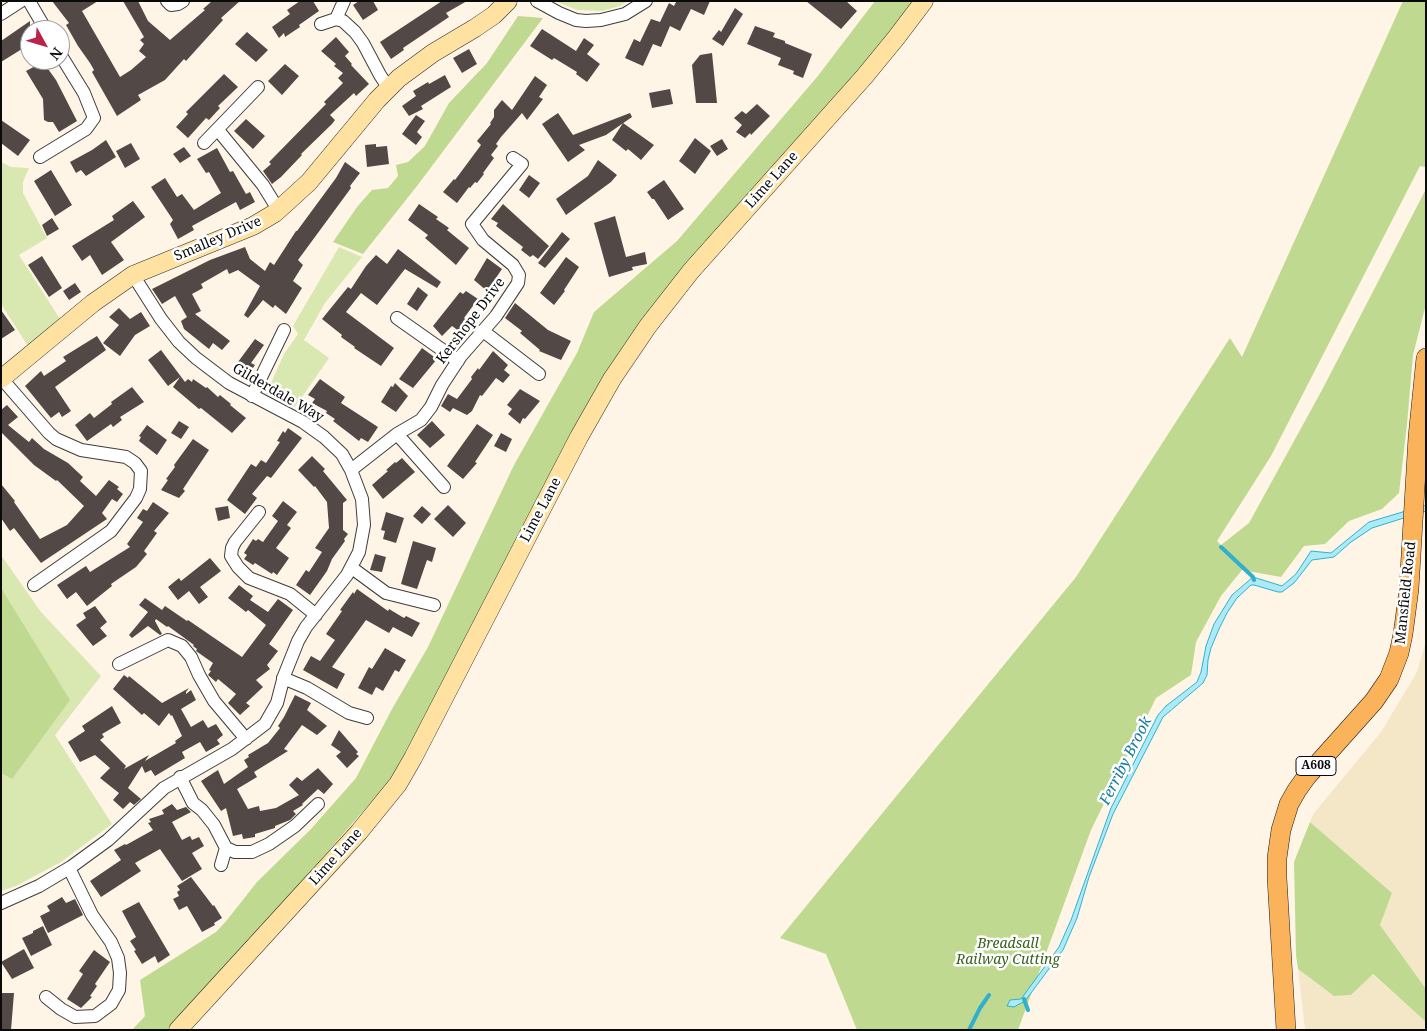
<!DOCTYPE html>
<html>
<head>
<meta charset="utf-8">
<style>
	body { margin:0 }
	#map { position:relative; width:1427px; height:1031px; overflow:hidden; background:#fff5e6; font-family:"Noto Serif",serif }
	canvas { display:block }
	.frame { position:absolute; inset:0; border:2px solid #0a0a0a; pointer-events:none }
	.north { position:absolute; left:20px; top:20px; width:50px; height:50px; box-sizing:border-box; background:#fff; border:1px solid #9d9d9d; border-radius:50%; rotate:129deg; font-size:14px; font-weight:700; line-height:20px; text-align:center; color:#0a0a0a }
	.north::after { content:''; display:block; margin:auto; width:18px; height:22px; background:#b92249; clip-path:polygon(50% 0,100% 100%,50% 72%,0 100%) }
</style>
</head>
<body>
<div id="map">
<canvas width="1427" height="1031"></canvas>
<div class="frame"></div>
<div class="north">N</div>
</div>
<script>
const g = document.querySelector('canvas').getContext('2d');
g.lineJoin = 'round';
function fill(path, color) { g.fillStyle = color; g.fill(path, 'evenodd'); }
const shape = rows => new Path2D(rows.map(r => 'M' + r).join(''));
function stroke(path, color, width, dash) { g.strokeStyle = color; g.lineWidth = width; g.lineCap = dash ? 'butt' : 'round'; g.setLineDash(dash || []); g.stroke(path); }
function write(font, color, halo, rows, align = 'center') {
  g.font = font + ' "Noto Serif",serif'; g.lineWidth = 5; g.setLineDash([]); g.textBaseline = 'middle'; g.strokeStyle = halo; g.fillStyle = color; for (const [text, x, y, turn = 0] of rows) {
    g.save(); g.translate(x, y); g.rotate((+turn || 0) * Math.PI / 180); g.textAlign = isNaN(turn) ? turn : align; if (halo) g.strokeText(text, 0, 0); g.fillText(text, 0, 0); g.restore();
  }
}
const farmland = shape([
	[1426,641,1426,989,1380,925,1392,893,1310,822,1314,813,1381,732,1417,672],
	[1298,969,1334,996,1351,995,1372,974,1426,1022,1426,1030,1305,1030]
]);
const green = shape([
	[555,1,628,1,620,6,602,11,577,10],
	[1,162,11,167,29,168,23,182,23,193,47,238,19,255,60,319,28,346,1,304],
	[339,247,362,257,325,303,304,340,329,358,295,407,266,394,284,354,298,334,293,326],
	[1,555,41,612,101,676,55,735,112,824,61,862,16,886,1,891]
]);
const forest = shape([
	[875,1,917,1,904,21,683,273,424,717,394,776,242,949,168,1030,132,1030,145,1016,140,980,216,932,227,920,257,882,311,829,356,778,392,709,428,647,514,465,577,353,594,312,677,241,817,77],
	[1403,1,1426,1,1426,167,1420,166,1271,456,1217,541,1221,545,1249,523,1322,390,1426,189,1426,304,1413,355,1407,424,1399,493,1382,509,1349,521,1325,544,1304,546,1281,577,1242,570,1221,596,1196,642,1191,675,1156,698,1091,830,1018,1030,857,1030,826,954,780,938,1076,577,1230,338,1242,357],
	[518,16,543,18,417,186,363,254,333,242,357,207,372,190,388,188,398,176,396,165,408,162,425,146,449,103,487,63],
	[1,588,70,700,12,779,1,773],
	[1310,822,1392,893,1380,925,1426,989,1426,1022,1373,974,1351,995,1334,996,1298,969,1296,955,1294,862]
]);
const water = shape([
	[1426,505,1426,511,1372,528,1351,542,1334,557,1312,560,1294,583,1282,592,1278,592,1254,585,1251,585,1237,598,1227,613,1219,629,1211,648,1208,660,1207,675,1203,683,1163,717,1113,814,1089,877,1077,918,1063,950,1025,1001,1014,1007,1007,1006,1010,1000,1021,999,1024,995,1059,947,1071,920,1111,808,1158,715,1166,706,1197,682,1201,672,1206,646,1214,624,1232,595,1253,577,1282,586,1296,574,1311,551,1331,553,1369,522,1426,505]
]);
const stream = shape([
	[1221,547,1253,577,1254,580],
	[1024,999,1028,1010],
	[969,1030,980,1008,989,995]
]);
const building = shape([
	[52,1,98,1,82,11,120,77,131,70,146,57,139,51,144,44,140,40,144,37,123,1,138,1,148,21,170,40,205,10,203,9,212,1,240,1,221,18,223,20,186,61,184,59,165,80,138,95,141,100,117,116,92,72,94,70,90,63,78,46,66,25,69,23],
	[300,1,313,1,319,11,299,25,300,27,285,37,284,33,279,38,272,27,290,14,287,10],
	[359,1,373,1,378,10,363,20,353,5],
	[442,1,467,1,446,13,449,17,403,48,404,50,391,59,380,42],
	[673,1,710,1,704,15,691,9,680,31,670,26,661,47,653,44,643,66,625,58,634,39,640,42,651,19,660,22,669,3,674,6,676,2],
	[806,1,846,1,857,11,841,29],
	[735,8,743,14,723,46,712,39,719,30,721,32],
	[30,21,30,44,1,62,1,41],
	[755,26,775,33,773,37,785,41,785,43,812,54,803,78,793,74,794,71,778,65,781,58,747,44],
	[542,29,576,51,584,38,594,45,587,54,600,64,587,82,576,74,577,72,554,58,552,60,530,46],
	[247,32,268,50,256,62,235,44],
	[336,37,349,52,345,56,352,64,351,65,369,84,356,96,354,93,330,115,335,120,332,124,301,154,302,155,281,177,272,184,263,171,271,164,269,162,274,157,326,104,324,102,343,83,338,78,343,73,334,66,336,64,321,51],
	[469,49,477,64,462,73,453,58],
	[712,53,717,103,696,103,692,65,700,55],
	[43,62,56,80,77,121,59,132,53,122,48,122,44,120,43,99,26,71],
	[285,64,299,76,282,95,268,81],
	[224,74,238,87,218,106,220,108,209,120,206,118,188,138,176,127,188,114,186,112],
	[445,75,451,87,421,106,423,109,409,116,402,106,416,96,413,91,428,82,429,84],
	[535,76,547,85,539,97,543,99,527,120,522,113,501,137,496,144,498,146,491,155,494,158,483,173,484,174,477,183,475,182,470,188,469,187,457,203,443,192,454,179,455,180,481,145,477,141,491,124,490,123,494,117,494,110,502,100,512,110],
	[670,89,673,104,652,108,649,93],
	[757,104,770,116,751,135,750,133,745,138,736,132,742,125,734,118,742,111,746,114],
	[558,113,573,135,630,113,632,117,606,135,579,145,585,150,568,162,542,124],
	[416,115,425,121,417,132,422,137,416,145,402,134],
	[246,119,265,136,253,149,234,131],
	[1,120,30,140,18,156,1,143],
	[623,123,654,145,641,160,628,149,626,151,612,140],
	[695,138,711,151,695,174,679,161],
	[722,139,728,149,717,156,710,146],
	[106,140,116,157,86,176,81,170,76,173,70,162,92,150],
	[131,143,140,159,125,168,116,151],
	[376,144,376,147,387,146,389,164,367,167,365,145],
	[184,147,191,156,180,163,173,154],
	[217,148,230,172,233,171,246,194,250,192,255,202,240,210,236,202,192,226,194,230,178,239,170,224,173,220,151,187,165,178,177,197,182,194,194,210,221,193,209,172,206,173,197,159],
	[598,160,617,175,611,182,566,215,556,199,588,176],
	[345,162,360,173,350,186,351,188,298,260,303,265,293,281,302,288,286,314,275,305,273,308,263,300,248,318,244,315,260,286,238,270,229,274,227,269,201,284,203,288,192,294,201,311,195,314,230,341,222,350,213,343,209,349,184,329,181,321,187,317,175,296,162,304,152,289,210,260,245,247,250,259,265,271,270,262,274,265,296,231,297,231,336,178],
	[51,170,72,205,55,216,34,181],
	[529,175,540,183,529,198,519,190],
	[664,180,684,209,668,220,654,199,652,199,647,192],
	[133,201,145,217,111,242,124,260,102,275,90,255,82,261,72,246,114,220,112,216],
	[419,204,438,217,436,219,449,228,447,230,469,248,456,265,425,238,428,235,408,220],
	[503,204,549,246,538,259,533,255,530,257,521,250,523,247,496,226,498,223,491,219],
	[615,216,626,257,645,252,647,264,632,267,633,270,609,277,594,223],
	[52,218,59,229,47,236,42,225],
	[562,232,570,239,545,268,538,263],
	[398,249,441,282,437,288,405,269,401,274,377,305,361,293,346,312,394,348,381,366,354,348,355,347,341,337,342,335,322,319,348,287,351,289,366,266,376,255,387,264],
	[42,256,62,288,49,297,28,265],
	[566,257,579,267,564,290,565,291,554,305,540,293],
	[487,258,502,269,487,291,474,280],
	[75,283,81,292,69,300,63,291],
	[418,287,428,295,417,311,407,304],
	[466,291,478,299,464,318,471,324,463,334,452,326,442,336,433,326,460,292,463,294],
	[515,303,548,330,571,341,561,360,539,351,540,350,520,333,522,331,505,318],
	[119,308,130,319,141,312,150,326,135,335,120,356,103,343,119,325,109,317],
	[1,310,15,330,1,339],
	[97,336,106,350,55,387,71,411,62,417,59,412,51,418,25,386,41,371,44,376,66,361,63,357],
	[255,339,264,345,251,363,255,365,248,375,235,366],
	[422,348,437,359,413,388,399,379],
	[161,350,185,382,188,379,192,382,193,379,206,388,207,387,218,397,220,395,231,404,230,405,246,418,232,433,201,408,199,409,173,387,180,377,168,386,148,360],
	[493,351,508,365,504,370,510,375,503,383,496,378,482,396,480,395,472,411,467,415,453,408,450,412,441,406,448,394,457,399,472,379,471,377,478,368,479,370],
	[320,379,345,397,341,403,378,427,368,442,361,438,359,441,350,434,333,421,335,419,326,413,327,411,312,403,315,399,308,395],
	[395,383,408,396,396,412,381,402,391,386,393,387],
	[132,387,144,402,120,417,122,420,113,427,111,424,87,441,75,425,90,413,94,418,112,404,111,402],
	[520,389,540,401,525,419,523,418,520,424,508,414,512,409,507,405],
	[7,405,18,417,8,425,29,442,32,438,44,449,68,463,83,477,80,481,96,496,109,480,119,487,117,489,123,494,117,502,112,499,102,513,107,519,41,563,14,528,10,531,1,518,1,484,15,501,14,502,40,539,67,525,84,506,57,480,56,481,34,465,1,432,1,410],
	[179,421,189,427,181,439,171,433],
	[432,421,445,435,430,448,417,435],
	[477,424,493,435,475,462,477,463,463,479,447,466],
	[147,425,167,440,157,455,139,441,141,437,139,436],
	[288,428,302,438,271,478,267,476,252,494,257,498,245,514,227,500,251,464,256,467,261,460,266,463,280,442,277,441,283,431,285,433],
	[501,433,512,439,506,452,494,446],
	[193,439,209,450,183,489,185,491,179,498,161,490,168,480,166,479,175,467,174,465],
	[312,456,325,469,323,471,347,500,343,503,343,530,348,534,344,539,345,541,332,559,327,571,310,595,296,585,306,570,309,572,322,552,315,548,329,528,327,502,315,486,314,487,298,470],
	[402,458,415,472,383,499,372,485,388,471,386,470,395,462,396,463],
	[283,501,297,512,287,525,291,528,276,548,289,558,277,575,273,572,272,574,255,563,253,565,244,559,247,555,244,553,253,539,256,541,258,539,263,542,278,521,272,516],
	[153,502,169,513,154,531,157,533,144,551,147,554,136,567,111,584,112,586,87,606,76,592,67,599,57,585,86,566,90,572,130,547,127,544,143,522,137,518,143,509,147,511],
	[448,505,466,523,453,537,434,519],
	[228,506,230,518,218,521,215,508],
	[422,506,431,514,422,524,413,516],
	[386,512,404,518,396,543,383,539,385,531,381,530],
	[413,541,436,548,432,562,427,560,417,589,401,584],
	[375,554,386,557,382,572,370,570],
	[210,558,221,571,200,587,208,597,199,604,189,591,178,600,168,587,179,578,181,581],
	[239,585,253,596,250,600,268,612,278,599,293,610,269,644,278,651,267,665,270,669,256,680,263,687,246,703,250,706,240,715,228,703,236,694,218,679,216,682,208,675,211,671,209,670,213,663,196,651,197,649,193,646,194,645,168,626,167,627,156,619,155,621,162,634,160,635,148,626,132,638,129,635,148,612,139,605,145,598,162,610,165,606,187,621,188,620,242,657,266,625,248,610,246,612,228,598],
	[357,589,388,611,389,609,404,618,406,616,420,623,412,637,393,627,389,633,366,620,332,667,345,674,337,689,303,670,311,656,320,661,335,640,326,634,342,611,340,610,353,592,354,594],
	[95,606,107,622,100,628,107,636,93,646,76,625,86,618,83,613],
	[385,648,406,660,399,672,395,670,383,691,376,687,372,695,358,688,369,667,372,669],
	[124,675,128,678,129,676,162,703,189,688,186,692,186,694,191,690,196,700,181,709,191,727,203,720,208,728,216,724,223,735,217,740,220,744,206,752,200,742,182,752,185,758,155,776,151,770,145,773,142,766,128,788,141,799,134,805,130,802,123,809,113,800,119,793,100,778,110,768,95,755,80,762,68,742,85,731,82,726,112,706,121,723,102,734,104,737,100,740,126,766,124,769,149,755,145,761,176,743,175,741,182,736,172,715,171,716,169,713,159,726,144,713,142,715,113,689],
	[295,695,311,703,307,710,327,726,317,735,302,725,284,749,288,751,254,772,257,777,237,789,248,809,259,806,260,811,276,808,299,795,289,785,297,777,302,781,318,768,333,784,324,794,318,789,302,804,303,805,293,811,296,814,290,820,275,826,275,828,255,834,255,837,243,839,242,834,233,836,226,808,221,811,201,781,218,770,224,784,248,767,244,760,249,757,248,755,268,743,280,728,278,726,284,717],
	[339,730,358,752,356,754,359,756,347,768,336,756,341,752,331,745],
	[172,804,177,810,186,807,191,812,172,822,182,840,190,836,192,840,199,837,204,846,192,853,202,869,182,881,160,849,135,863,141,871,101,897,90,881,121,860,114,850,125,844,126,845,153,830,148,823,151,822,149,819,164,814,162,810],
	[191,877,213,906,214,905,222,918,214,923,215,925,202,932,187,906,179,910,173,899,179,896,177,892,180,890,177,886],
	[62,897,66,903,75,899,83,915,48,933,40,916,50,911,47,906],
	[139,902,170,955,158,963,155,956,142,964,134,951,136,950,130,941,136,937,122,911],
	[43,926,52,945,31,956,22,938,33,933,33,931],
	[24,949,34,968,12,979,1,962],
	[94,950,110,962,95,984,97,986,90,996,92,997,81,1008,67,999,83,974,79,971],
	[1,993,14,993,11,1030,1,1030]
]);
const street = shape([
	[29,1,46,30],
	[167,1,171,5,178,4,183,1],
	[537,1,559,13,576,20,586,21,601,20,625,14,646,1],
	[1,14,21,1],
	[336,19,344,1],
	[321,24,336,19,343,21,355,32,363,43,380,75,389,89],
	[218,130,263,185,279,211],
	[204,143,258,87],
	[40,157,86,129,94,118,84,93,60,54],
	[397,318,458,361],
	[483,331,539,374],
	[2,379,49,433,56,439,81,450,126,457,135,463,141,471,140,489,136,498,111,531,34,585],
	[252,396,284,330],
	[397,434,444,487],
	[351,470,397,434,421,420,431,407,442,385,461,356,496,316,518,283,519,275,513,265,483,240,472,224,522,164,513,158],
	[259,512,235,542,232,548,231,556,238,567,249,578,290,594,316,615],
	[352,568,386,593,434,605],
	[119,664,168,640,182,646,191,657,199,675,214,701,246,739],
	[283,678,307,688,349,713,367,718],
	[180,777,193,803,202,810,214,825,226,848,235,852,252,852,269,844,295,826,318,804],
	[221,865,226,848],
	[1,903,39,886,71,867,108,840,164,788,232,749,265,724,277,703,284,676,298,641,306,627,347,575,359,552,364,525,362,499,351,470,342,454,324,437,303,422,229,383,196,358,179,342,161,319,133,275],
	[46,997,61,1009,75,1017,95,1016,111,1004,119,990,120,973,118,958,111,942,92,915,69,868]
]);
const secondary = shape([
	[1,379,93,303,133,275,253,226,275,213,309,182,377,100,399,78,433,53,475,28,494,15,508,1],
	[178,1030,359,832,398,784,413,758,579,437,612,379,648,326,691,271,864,77,896,38,924,1]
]);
const primary = shape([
	[1286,1030,1277,878,1277,858,1281,830,1289,804,1297,790,1307,776,1374,701,1389,679,1399,653,1403,634,1409,589,1418,437,1426,358]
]);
const shields = [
	[1316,766,40]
];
const shieldNames = [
	["A608",1316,766]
];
const streetNames = [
	["Lime Lane",772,180,-48],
	["Smalley Drive",218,239,-23],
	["Kershope Drive",471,321,-53],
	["Gilderdale Way",278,393,30],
	["Lime Lane",541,510,-62],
	["Mansfield Road",1406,593,-84],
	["Lime Lane",336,857,-48]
];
const parkNames = [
	["Breadsall",1008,944],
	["Railway Cutting",1008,960]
];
const waterNames = [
	["Ferriby Brook",1126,761,-63]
];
fill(farmland, '#f4e7c7');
fill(green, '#d9e8b1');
fill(forest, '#c0d990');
fill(water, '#abeaf6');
stroke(water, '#31b0ce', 1);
stroke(stream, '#31b0ce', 4);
fill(building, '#524846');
stroke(street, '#3d3d3d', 14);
stroke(secondary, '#2c2c2c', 19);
stroke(primary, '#1b1b1b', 20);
stroke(street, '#fff', 12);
stroke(secondary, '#ffe1a1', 18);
stroke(primary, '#fab25b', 19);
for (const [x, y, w] of shields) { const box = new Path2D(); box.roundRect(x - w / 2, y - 9.5, w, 19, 4); g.fillStyle = '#fff'; g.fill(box); stroke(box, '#0a0a0a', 1); }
write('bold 12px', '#0a0a0a', null, shieldNames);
write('14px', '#0a0a0a', '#fff', streetNames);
write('italic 14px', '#38601b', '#fff', parkNames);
write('italic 15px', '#147c9b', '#fff', waterNames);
</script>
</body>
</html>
